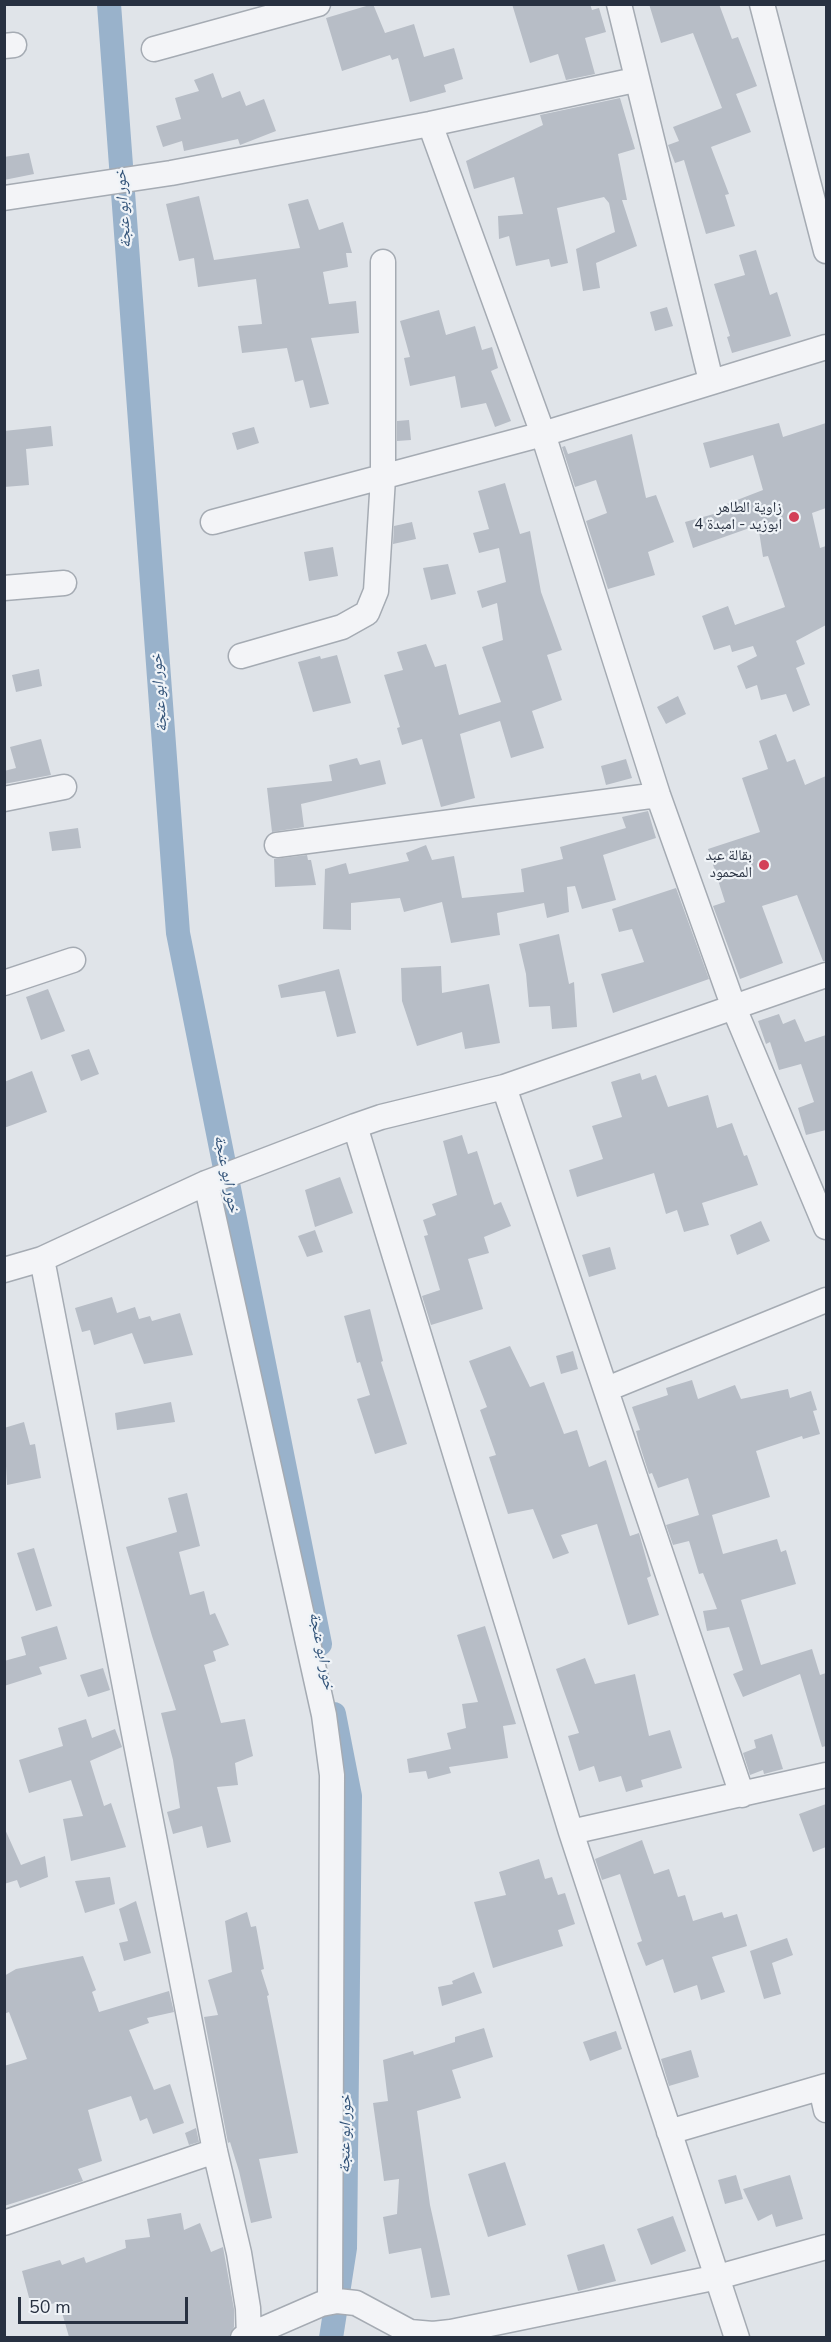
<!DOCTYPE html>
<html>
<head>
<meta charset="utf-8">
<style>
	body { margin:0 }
	#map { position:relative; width:831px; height:2342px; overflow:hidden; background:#e0e4e9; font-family:"Nunito Sans",sans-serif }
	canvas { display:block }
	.frame { position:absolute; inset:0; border:6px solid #283141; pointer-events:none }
	.scale { position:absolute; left:18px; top:2297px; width:170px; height:27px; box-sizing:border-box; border:3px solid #283141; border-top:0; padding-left:8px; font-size:18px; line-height:21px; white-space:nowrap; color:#283141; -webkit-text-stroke:4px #eff3f7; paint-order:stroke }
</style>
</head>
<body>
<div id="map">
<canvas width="831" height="2342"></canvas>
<div class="frame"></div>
<div class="scale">50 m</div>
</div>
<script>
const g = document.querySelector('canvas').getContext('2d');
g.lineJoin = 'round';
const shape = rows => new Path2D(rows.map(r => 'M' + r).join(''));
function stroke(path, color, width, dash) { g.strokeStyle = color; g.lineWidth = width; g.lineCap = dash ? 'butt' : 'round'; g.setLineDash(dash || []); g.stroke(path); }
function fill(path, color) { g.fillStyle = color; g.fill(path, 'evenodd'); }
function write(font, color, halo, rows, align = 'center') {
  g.font = font + ' "Nunito Sans","Noto Naskh Arabic",sans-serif'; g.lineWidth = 4.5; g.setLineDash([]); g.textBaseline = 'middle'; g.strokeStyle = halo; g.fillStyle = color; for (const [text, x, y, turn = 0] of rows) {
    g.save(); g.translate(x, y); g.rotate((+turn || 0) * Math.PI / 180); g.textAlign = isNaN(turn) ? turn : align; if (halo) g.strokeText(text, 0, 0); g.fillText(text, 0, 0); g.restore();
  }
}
const canal = shape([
	[109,4,178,933,320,1644],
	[331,2338,345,2248,350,1796,334,1714]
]);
const building = shape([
	[373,4,385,33,414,24,424,57,454,48,463,79,444,85,446,92,410,102,398,58,392,60,390,55,342,71,326,18],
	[512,4,590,4,592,10,599,8,606,32,585,38,595,74,566,80,558,54,530,63],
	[649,4,719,4,732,39,738,37,757,86,736,94,751,132,711,147,729,194,725,195,735,226,706,234,684,160,675,163,668,145,679,141,673,127,722,108,693,33,661,43],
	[213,73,222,98,240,91,246,106,264,99,276,131,240,145,238,139,184,151,182,141,163,147,156,126,181,119,175,98,199,91,194,80],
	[620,98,635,149,618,154,627,200,622,200,637,246,596,263,600,288,583,291,576,249,615,232,609,203,604,197,557,208,568,263,551,267,549,259,516,266,509,236,499,239,498,216,523,214,514,177,474,189,466,161,543,125,540,115],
	[29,153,34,174,4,180,4,157],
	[199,196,214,260,300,248,288,204,308,199,319,230,343,222,352,253,346,253,348,267,323,272,329,304,356,301,359,333,311,338,329,404,310,408,303,380,295,382,287,348,242,353,238,326,262,324,256,279,198,287,194,258,179,261,166,204],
	[756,250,770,295,777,292,791,336,732,353,727,337,730,336,714,284,745,275,739,255],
	[667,307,673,326,655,331,650,312],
	[439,310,446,335,475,326,482,350,492,347,498,368,491,371,511,421,495,427,486,403,461,408,455,376,410,386,404,358,410,357,400,321],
	[409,420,411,440,397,441,397,421],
	[779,423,783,437,826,423,826,508,812,513,820,548,826,546,826,625,796,641,805,664,796,668,810,705,793,712,786,694,761,700,757,685,746,689,737,666,757,656,753,646,732,652,730,645,714,650,702,616,728,606,735,625,785,607,768,556,763,557,758,525,693,548,685,522,721,512,719,507,763,490,753,455,710,468,703,443],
	[51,426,53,446,26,449,29,485,4,487,4,431],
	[254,427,259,443,237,450,232,433],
	[632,434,646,498,656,495,674,542,648,552,655,575,608,589,586,521,607,513,596,480,575,487,562,447,565,446,568,454],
	[505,483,520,534,530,531,541,592,562,650,547,655,562,700,532,711,544,748,511,758,500,721,460,734,475,798,441,807,422,739,402,745,397,728,400,727,384,675,403,670,397,652,426,644,435,667,446,664,459,715,501,702,482,647,503,640,497,603,482,608,477,591,506,582,499,548,479,553,473,533,489,529,478,491],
	[412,522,416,539,393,544,394,526],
	[333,547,338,576,309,581,304,552],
	[448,564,456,594,431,600,423,568],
	[337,655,351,703,313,712,298,662,320,656,321,659],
	[39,669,42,686,16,692,12,675],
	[678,696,686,714,666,724,657,707],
	[776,734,787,762,795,759,805,785,826,776,826,961,823,961,797,895,762,906,783,963,740,979,713,906,725,902,708,849,760,832,742,778,768,769,759,741],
	[41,739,51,775,4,784,4,771,16,768,10,747],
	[357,758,360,765,380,760,386,784,301,804,304,827,272,832,267,788,332,781,329,765],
	[626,759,632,778,606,785,601,766],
	[648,811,656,838,603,855,616,900,582,909,575,886,567,887,569,912,547,918,544,903,497,913,500,935,451,943,442,902,404,912,400,898,351,903,351,930,323,929,325,869,346,863,349,874,409,861,406,853,426,845,432,860,454,856,462,898,524,892,521,869,563,859,560,847,626,828,622,817],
	[78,828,81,848,52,851,49,832],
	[307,855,308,860,311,860,316,885,275,887,274,859],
	[676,888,709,979,613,1013,601,974,644,962,632,929,619,932,612,909],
	[559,934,569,984,574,982,577,1027,552,1029,550,1006,529,1007,526,974,519,944],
	[441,966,442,993,489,984,500,1043,465,1049,462,1032,417,1046,402,1001,401,968],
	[339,969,356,1033,337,1037,325,991,281,998,278,985],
	[48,989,65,1031,41,1040,26,997],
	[779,1014,783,1024,795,1019,805,1042,826,1035,826,1130,806,1135,798,1108,814,1102,801,1064,779,1070,770,1042,766,1044,758,1021],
	[89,1049,99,1074,81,1081,71,1055],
	[32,1071,47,1112,4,1128,4,1082],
	[640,1073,642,1080,656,1075,668,1107,708,1095,717,1128,732,1123,744,1156,747,1155,758,1185,702,1203,709,1225,684,1232,677,1210,666,1214,654,1173,577,1197,569,1170,603,1159,592,1126,622,1117,611,1082],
	[462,1135,468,1154,477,1151,494,1205,501,1202,511,1226,484,1237,489,1253,468,1259,483,1309,431,1325,422,1296,440,1290,424,1236,428,1235,423,1220,436,1215,432,1204,457,1195,443,1141],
	[340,1177,353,1213,315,1227,305,1190],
	[761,1221,770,1241,737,1255,730,1235],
	[315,1230,323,1252,307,1257,298,1236],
	[610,1247,616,1269,589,1277,582,1255],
	[112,1297,117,1313,135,1307,139,1319,150,1316,152,1321,180,1313,193,1355,144,1364,132,1333,94,1345,90,1330,82,1332,75,1308],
	[370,1309,383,1361,381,1362,407,1444,375,1454,357,1399,370,1395,360,1362,357,1363,344,1316],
	[510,1346,530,1387,544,1382,564,1434,577,1430,589,1467,606,1460,630,1536,639,1533,651,1576,647,1578,659,1615,628,1625,597,1524,561,1535,569,1553,553,1559,533,1509,508,1514,489,1457,496,1455,480,1410,487,1407,469,1361],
	[573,1351,578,1369,561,1374,556,1356],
	[692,1380,698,1399,735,1385,741,1399,788,1389,790,1398,811,1391,817,1410,813,1411,820,1434,803,1439,802,1436,756,1451,770,1497,712,1515,723,1554,777,1539,781,1552,786,1550,796,1584,741,1600,761,1665,812,1649,820,1675,826,1673,826,1746,822,1747,800,1674,743,1697,733,1674,743,1670,729,1627,707,1631,703,1611,717,1609,703,1573,699,1574,689,1541,673,1545,666,1525,699,1515,688,1478,658,1488,652,1473,649,1474,640,1446,636,1431,640,1430,632,1407,668,1395,666,1388],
	[171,1402,175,1422,117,1430,115,1413],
	[24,1422,30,1445,35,1444,41,1478,7,1485,4,1428],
	[187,1493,200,1546,179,1552,190,1595,204,1591,210,1615,215,1613,229,1645,213,1651,216,1661,204,1665,221,1723,245,1719,253,1756,235,1763,238,1785,217,1787,231,1842,207,1848,202,1826,173,1834,167,1812,180,1808,173,1760,161,1713,176,1710,152,1636,126,1547,177,1532,168,1498],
	[34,1548,52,1606,36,1611,17,1553],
	[57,1626,67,1659,39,1667,42,1674,4,1686,4,1661,26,1655,21,1637],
	[485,1626,516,1724,503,1726,508,1758,449,1767,451,1773,428,1779,426,1771,409,1773,407,1759,451,1749,447,1733,466,1728,462,1704,478,1702,457,1635],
	[585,1658,595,1684,635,1674,649,1736,670,1730,682,1768,641,1780,643,1787,626,1792,621,1776,599,1782,594,1766,579,1771,568,1736,579,1733,556,1669],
	[103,1668,110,1690,88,1697,80,1675],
	[86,1719,92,1738,115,1729,122,1747,90,1761,104,1806,111,1803,126,1847,71,1861,63,1819,83,1816,71,1780,29,1793,19,1760,63,1746,58,1728],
	[772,1734,783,1769,764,1774,763,1770,750,1775,743,1753,756,1748,754,1740],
	[826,1804,826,1847,813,1852,799,1814],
	[4,1827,21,1865,45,1856,48,1877,20,1888,17,1880,4,1884],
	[642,1840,654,1874,669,1869,678,1897,685,1895,693,1921,722,1912,724,1918,737,1914,747,1946,712,1957,725,1992,701,2000,697,1985,674,1993,663,1959,646,1966,637,1943,642,1941,620,1874,602,1880,595,1859],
	[539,1859,545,1879,552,1877,558,1895,565,1893,575,1924,558,1930,563,1946,493,1968,474,1902,506,1895,499,1872],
	[110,1877,115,1904,85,1913,75,1881],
	[136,1901,151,1953,124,1961,119,1943,128,1941,119,1909],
	[247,1912,251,1927,256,1926,264,1969,261,1970,269,1995,267,1996,298,2153,259,2159,272,2218,251,2223,239,2171,230,2142,228,2143,204,2017,218,2015,208,1980,232,1972,225,1921],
	[787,1938,793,1955,772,1963,781,1994,764,1999,750,1951],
	[83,1956,96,1990,92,1992,99,2012,169,1991,174,2012,147,2018,149,2023,129,2030,154,2090,170,2084,184,2123,153,2134,147,2118,140,2121,131,2096,88,2110,102,2161,78,2169,83,2181,4,2206,4,2066,27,2059,9,2012,4,2014,4,1976,16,1969],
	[474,1972,482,1993,442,2006,438,1987,453,1984,452,1981],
	[484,2028,493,2057,452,2070,461,2098,417,2111,430,2205,450,2295,431,2298,421,2248,389,2254,383,2217,397,2214,399,2179,384,2181,373,2103,388,2101,383,2060,413,2051,414,2055,455,2042,455,2037],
	[616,2031,622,2049,590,2061,583,2042],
	[691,2050,699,2077,669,2086,661,2059],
	[196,2128,199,2142,189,2145,185,2133],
	[505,2162,526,2225,488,2237,468,2174],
	[736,2175,743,2199,725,2204,718,2180],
	[790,2175,803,2219,776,2227,772,2214,758,2221,743,2189],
	[181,2213,184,2230,200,2223,211,2252,223,2247,234,2309,234,2327,229,2337,69,2337,59,2302,32,2309,22,2271,60,2260,62,2265,84,2257,86,2263,126,2248,125,2240,150,2237,147,2219],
	[673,2216,686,2251,651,2265,637,2229],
	[604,2244,616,2281,578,2291,567,2255]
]);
const street = shape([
	[619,4,711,381],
	[762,4,826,251],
	[4,46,14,45],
	[154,49,318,4],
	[430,124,543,434,658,795,734,1008,826,1227],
	[4,198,171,173,430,124,635,80],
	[213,522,543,434,826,347],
	[4,588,64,583],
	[241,656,342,627,367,613,376,591,383,478,383,262],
	[4,799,64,787],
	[277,845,658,795],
	[4,983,73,960],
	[504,1087,742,1795],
	[206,1183,324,1715,332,1775,330,2301],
	[42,1259,215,2151,239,2253,248,2308,249,2338],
	[4,1270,42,1259,206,1183,355,1126],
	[607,1389,826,1300],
	[571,1832,826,1775],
	[821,2088,826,2110],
	[669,2132,826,2086],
	[4,2223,215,2151],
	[410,2332,433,2334,451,2332,718,2277,826,2247],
	[243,2338,321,2304,337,2301,356,2303,410,2332,411,2338],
	[737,2338,571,1832,355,1126,381,1117,504,1087,826,975]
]);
const markers = [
	[794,517,6,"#d34058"],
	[764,865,6,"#d34058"]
];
const poiNames = [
	["زاوية الطاهر",782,508],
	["ابوزيد - امبدة 4",782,525],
	["بقالة عبد",752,856],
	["المحمود",752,873]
];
const waterNames = [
	["خور ابو عنجة",124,209,-94],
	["خور ابو عنجة",160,693,-94],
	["خور ابو عنجة",226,1174,79],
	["خور ابو عنجة",321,1651,79],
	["خور ابو عنجة",346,2134,-89]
];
stroke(canal, '#99b2cb', 24);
fill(building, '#b7bdc6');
stroke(street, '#a5abb3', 27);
stroke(street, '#f3f4f7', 24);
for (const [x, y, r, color] of markers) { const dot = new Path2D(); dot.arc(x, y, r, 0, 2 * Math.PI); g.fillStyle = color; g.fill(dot); stroke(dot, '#eff3f7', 2); }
write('15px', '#283141', '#eff3f7', poiNames, 'right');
write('italic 16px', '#305177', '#eff3f7', waterNames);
</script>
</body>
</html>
